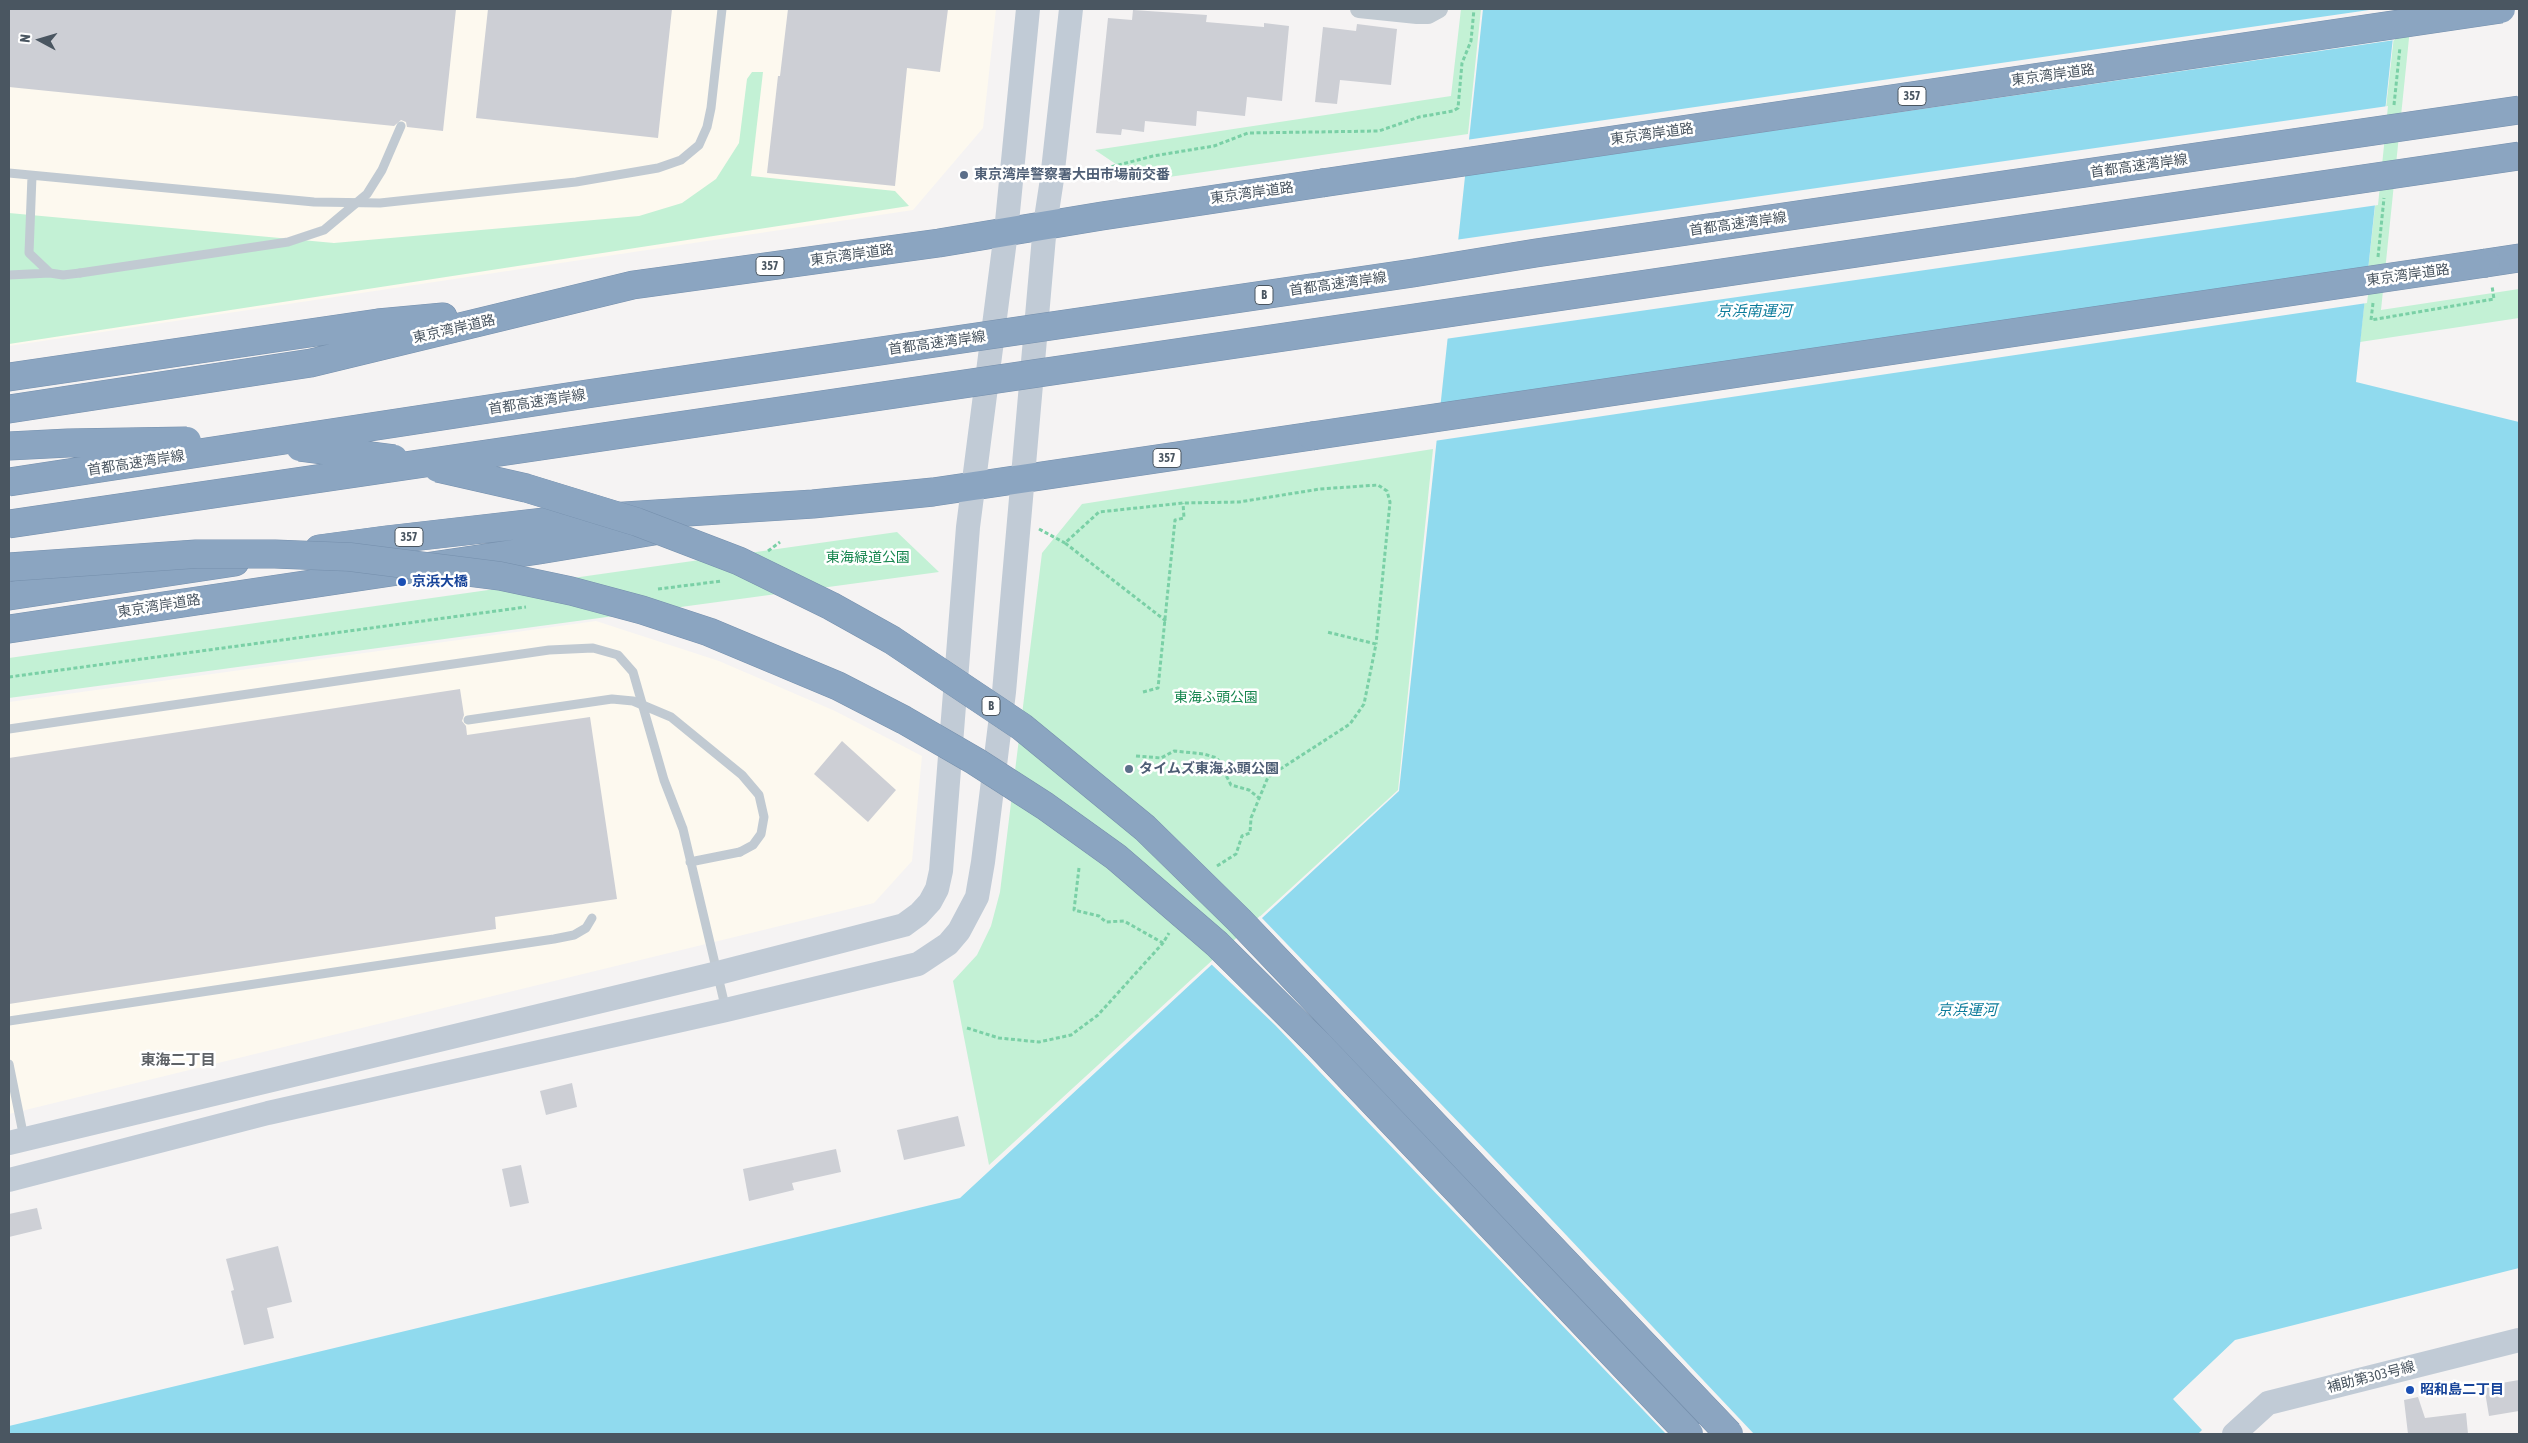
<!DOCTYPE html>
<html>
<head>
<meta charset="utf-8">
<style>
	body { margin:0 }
	#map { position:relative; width:2528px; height:1443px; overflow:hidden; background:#f5f3f3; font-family:"Asap Condensed",sans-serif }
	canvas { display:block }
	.frame { position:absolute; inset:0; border:10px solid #4a5661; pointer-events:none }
	.north { position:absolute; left:15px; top:15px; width:50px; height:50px; -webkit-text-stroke:4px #fff; paint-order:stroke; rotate:276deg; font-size:14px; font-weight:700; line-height:20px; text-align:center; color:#4a5661 }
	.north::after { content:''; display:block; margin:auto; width:18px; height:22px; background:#4a5661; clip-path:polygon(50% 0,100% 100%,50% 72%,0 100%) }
</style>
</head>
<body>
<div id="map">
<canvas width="2528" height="1443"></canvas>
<div class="frame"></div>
<div class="north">N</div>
</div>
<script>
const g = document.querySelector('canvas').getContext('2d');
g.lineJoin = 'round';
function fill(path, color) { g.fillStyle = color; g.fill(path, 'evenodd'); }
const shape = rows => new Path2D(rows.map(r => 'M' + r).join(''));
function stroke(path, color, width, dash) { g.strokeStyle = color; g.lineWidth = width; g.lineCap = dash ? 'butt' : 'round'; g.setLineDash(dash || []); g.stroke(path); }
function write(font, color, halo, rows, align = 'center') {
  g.font = font + ' "Asap Condensed","Noto Sans JP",sans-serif'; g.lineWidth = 5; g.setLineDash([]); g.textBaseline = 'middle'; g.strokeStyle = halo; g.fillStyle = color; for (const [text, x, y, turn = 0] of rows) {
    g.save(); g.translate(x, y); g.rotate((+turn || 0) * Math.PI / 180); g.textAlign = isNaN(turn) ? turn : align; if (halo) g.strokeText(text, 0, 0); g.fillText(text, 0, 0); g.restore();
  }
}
const commercial = shape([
	[9,9,996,9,983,128,913,210,9,346],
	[596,621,719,661,835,711,922,756,912,861,874,903,9,1114,9,702]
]);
const green = shape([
	[1461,9,1481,9,1468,134,1141,181,1095,150,1451,96],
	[2397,9,2412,9,2381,310,2519,289,2519,318,2360,342],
	[752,72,763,72,751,176,895,191,909,206,9,344,9,213,334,243,639,216,682,203,716,179,739,143,747,79],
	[1433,449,1398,790,989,1165,953,981,977,955,991,926,1000,892,1042,553,1082,504],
	[897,532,939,572,9,698,9,658]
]);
const water = shape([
	[1483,9,2396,9,2356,382,2519,422,2519,1268,2235,1340,2173,1399,2202,1430,2198,1434,9,1434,9,1426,960,1198,1399,791]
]);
const pier = shape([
	[2376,9,2399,9,2395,40,1462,176,1466,140],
	[2388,106,2378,205,1445,339,1455,240],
	[2371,271,2367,303,1434,441,1437,407],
	[1260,916,1517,1183,1754,1434,1666,1434,1275,1025,1210,963]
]);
const building = shape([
	[9,9,456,9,443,131,407,127,406,122,401,120,394,126,9,87],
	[488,9,672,9,658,138,476,118],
	[788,9,948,9,940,72,907,68,895,186,767,173,778,76,780,76],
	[1133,10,1207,15,1206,22,1264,27,1264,23,1289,26,1282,101,1247,97,1245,116,1197,111,1196,126,1145,121,1144,132,1122,129,1121,135,1096,133,1108,18,1132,20],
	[1357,24,1397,29,1391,85,1340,80,1337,104,1315,102,1323,27,1356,31],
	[460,689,464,715,462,721,466,726,467,735,590,717,617,899,495,917,496,929,9,1004,9,758],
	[842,741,896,790,868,822,814,774],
	[572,1083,577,1107,546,1115,540,1091],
	[958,1116,965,1146,904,1160,897,1130],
	[836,1149,841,1172,792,1183,794,1190,749,1201,743,1169],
	[521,1165,529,1203,510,1207,502,1169],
	[37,1208,42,1229,9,1237,9,1214],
	[278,1246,292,1302,267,1308,274,1338,244,1345,231,1291,234,1290,226,1259],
	[2519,1380,2519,1411,2489,1416,2484,1386],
	[2418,1397,2425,1418,2466,1413,2468,1434,2408,1434,2404,1400]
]);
const path = shape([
	[2394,105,2400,47],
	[1099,170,1153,156,1214,146,1248,133,1379,131,1419,117,1453,111,1458,108,1462,63,1471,41,1474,9],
	[2378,257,2384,198],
	[2373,303,2371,320,2494,299,2492,286],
	[1039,529,1065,543],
	[768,551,780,542],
	[658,589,722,581],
	[1166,621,1065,543,1099,512,1183,503,1239,502,1320,489,1378,485,1387,491,1390,502,1376,644],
	[9,677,526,607],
	[1143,692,1158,688,1175,520,1184,518,1183,503],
	[1136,756,1161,758,1174,751,1204,754,1217,758,1231,785,1249,790,1259,798],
	[1217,866,1236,854,1242,836,1250,833,1251,818,1268,777,1350,724,1364,704,1376,644,1327,632],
	[1079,868,1074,910,1099,916,1106,922,1124,921,1163,943,1169,933],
	[967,1028,999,1038,1039,1042,1071,1035,1098,1015,1163,943]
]);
const lane = shape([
	[9,173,314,202,380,203,576,182,658,168,681,160,699,145,707,127,711,108,722,9],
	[32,176,29,253,50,273,63,275,80,273],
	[9,275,50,273],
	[9,729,549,650,593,648,618,655,633,672,664,780,683,829,726,1010],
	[690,862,740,852],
	[9,1021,554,939,574,935,586,928,592,918],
	[9,1064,24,1138]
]);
const street = shape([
	[1359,9,1417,15,1428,15,1439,9]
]);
const secondary = shape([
	[9,1143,718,973,904,925,919,914,930,902,937,889,941,871,968,527,1006,232,1028,9],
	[9,1180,268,1113,726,1010,918,964,948,944,959,931,977,897,983,862,1004,692,1045,225,1052,179,1071,9],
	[2234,1434,2268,1403,2519,1340]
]);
const highway = shape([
	[2486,263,2519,258],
	[9,377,378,323,443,317],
	[9,409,311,363,633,285,939,243,1102,216,1322,183],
	[319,549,386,540,562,520,813,504,933,492,1312,436],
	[9,596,235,562],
	[9,629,539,550,666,529]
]);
const laneBridge = shape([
	[80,273,288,242,324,230,367,194,382,170,401,126],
	[468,720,612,699,633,701,671,717,742,775,759,795,764,817,761,834,753,845,740,852]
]);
const highwayBridge = shape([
	[1322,183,2501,9],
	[1312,436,2486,263],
	[9,446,68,443,187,441],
	[300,447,394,459],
	[438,468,526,488,637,522,739,561,831,606,892,640,1022,727,1145,828,1239,920,1729,1434],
	[9,482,587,394,1413,273,1536,253,2519,110],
	[9,524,2519,156],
	[9,567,196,554,275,554,350,557,500,576,571,591,642,610,709,632,838,686,904,720,975,761,1045,806,1116,857,1217,944,1319,1045,1689,1434]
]);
const markers = [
	[964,175,5,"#5c6f8a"],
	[402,582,5,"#1a4fb4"],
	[1129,769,5,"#5c6f8a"],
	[2410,1390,5,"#1a4fb4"]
];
const shields = [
	[1912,96,28],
	[770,266,28],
	[1264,295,18],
	[1167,458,28],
	[409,537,28],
	[991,706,18]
];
const shieldNames = [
	["357",1912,96],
	["357",770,266],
	["B",1264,295],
	["357",1167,458],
	["357",409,537],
	["B",991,706]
];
const streetNames = [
	["東京湾岸道路",2053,75,-8],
	["東京湾岸道路",1652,134,-8],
	["首都高速湾岸線",2139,166,-8],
	["東京湾岸道路",1252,193,-8],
	["首都高速湾岸線",1738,224,-8],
	["東京湾岸道路",852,255,-8],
	["東京湾岸道路",2408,275,-8],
	["首都高速湾岸線",1338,284,-8],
	["東京湾岸道路",454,329,-13],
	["首都高速湾岸線",937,343,-8],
	["首都高速湾岸線",537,402,-9],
	["首都高速湾岸線",136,463,-9],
	["東京湾岸道路",159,606,-9],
	["補助第303号線",2371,1377,-14]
];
const serviceNames = [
	["東京湾岸警察署大田市場前交番",974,175],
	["タイムズ東海ふ頭公園",1139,769]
];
const parkNames = [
	["東海緑道公園",868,558],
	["東海ふ頭公園",1216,698]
];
const transitNames = [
	["京浜大橋",412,582],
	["昭和島二丁目",2420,1390]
];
const waterNames = [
	["京浜南運河",1754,311],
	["京浜運河",1967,1010]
];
const neighbourhoodNames = [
	["東海二丁目",178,1060]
];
fill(commercial, '#fdf9ef');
fill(green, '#c3f1d5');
fill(water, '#90daee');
fill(pier, '#f5f3f3');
fill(building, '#cdcfd5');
stroke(highway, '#7690ad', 29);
stroke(path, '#7ad0a6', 3, [4, 2.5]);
stroke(lane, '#c1cad2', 9);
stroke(street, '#c1cad2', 18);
stroke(secondary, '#c1cbd6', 24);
stroke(highway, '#8ba5c1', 28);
stroke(highwayBridge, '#7690ad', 29, []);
stroke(laneBridge, '#c1cad2', 9);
stroke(highwayBridge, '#8ba5c1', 28);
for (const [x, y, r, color] of markers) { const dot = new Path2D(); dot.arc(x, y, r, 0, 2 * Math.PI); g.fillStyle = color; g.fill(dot); stroke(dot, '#fff', 2); }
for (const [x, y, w] of shields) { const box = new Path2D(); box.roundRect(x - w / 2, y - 9.5, w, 19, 4); g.fillStyle = '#fff'; g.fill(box); stroke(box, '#4a5661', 1); }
write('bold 12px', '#4a5661', null, shieldNames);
write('14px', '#4a5661', '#fff', streetNames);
write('bold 14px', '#4e5e75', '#fff', serviceNames, 'left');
write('14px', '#17864f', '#fff', parkNames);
write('bold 14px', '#164399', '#fff', transitNames, 'left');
write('italic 15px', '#0c7c9b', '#fff', waterNames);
write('bold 15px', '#5f6368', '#fff', neighbourhoodNames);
</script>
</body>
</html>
